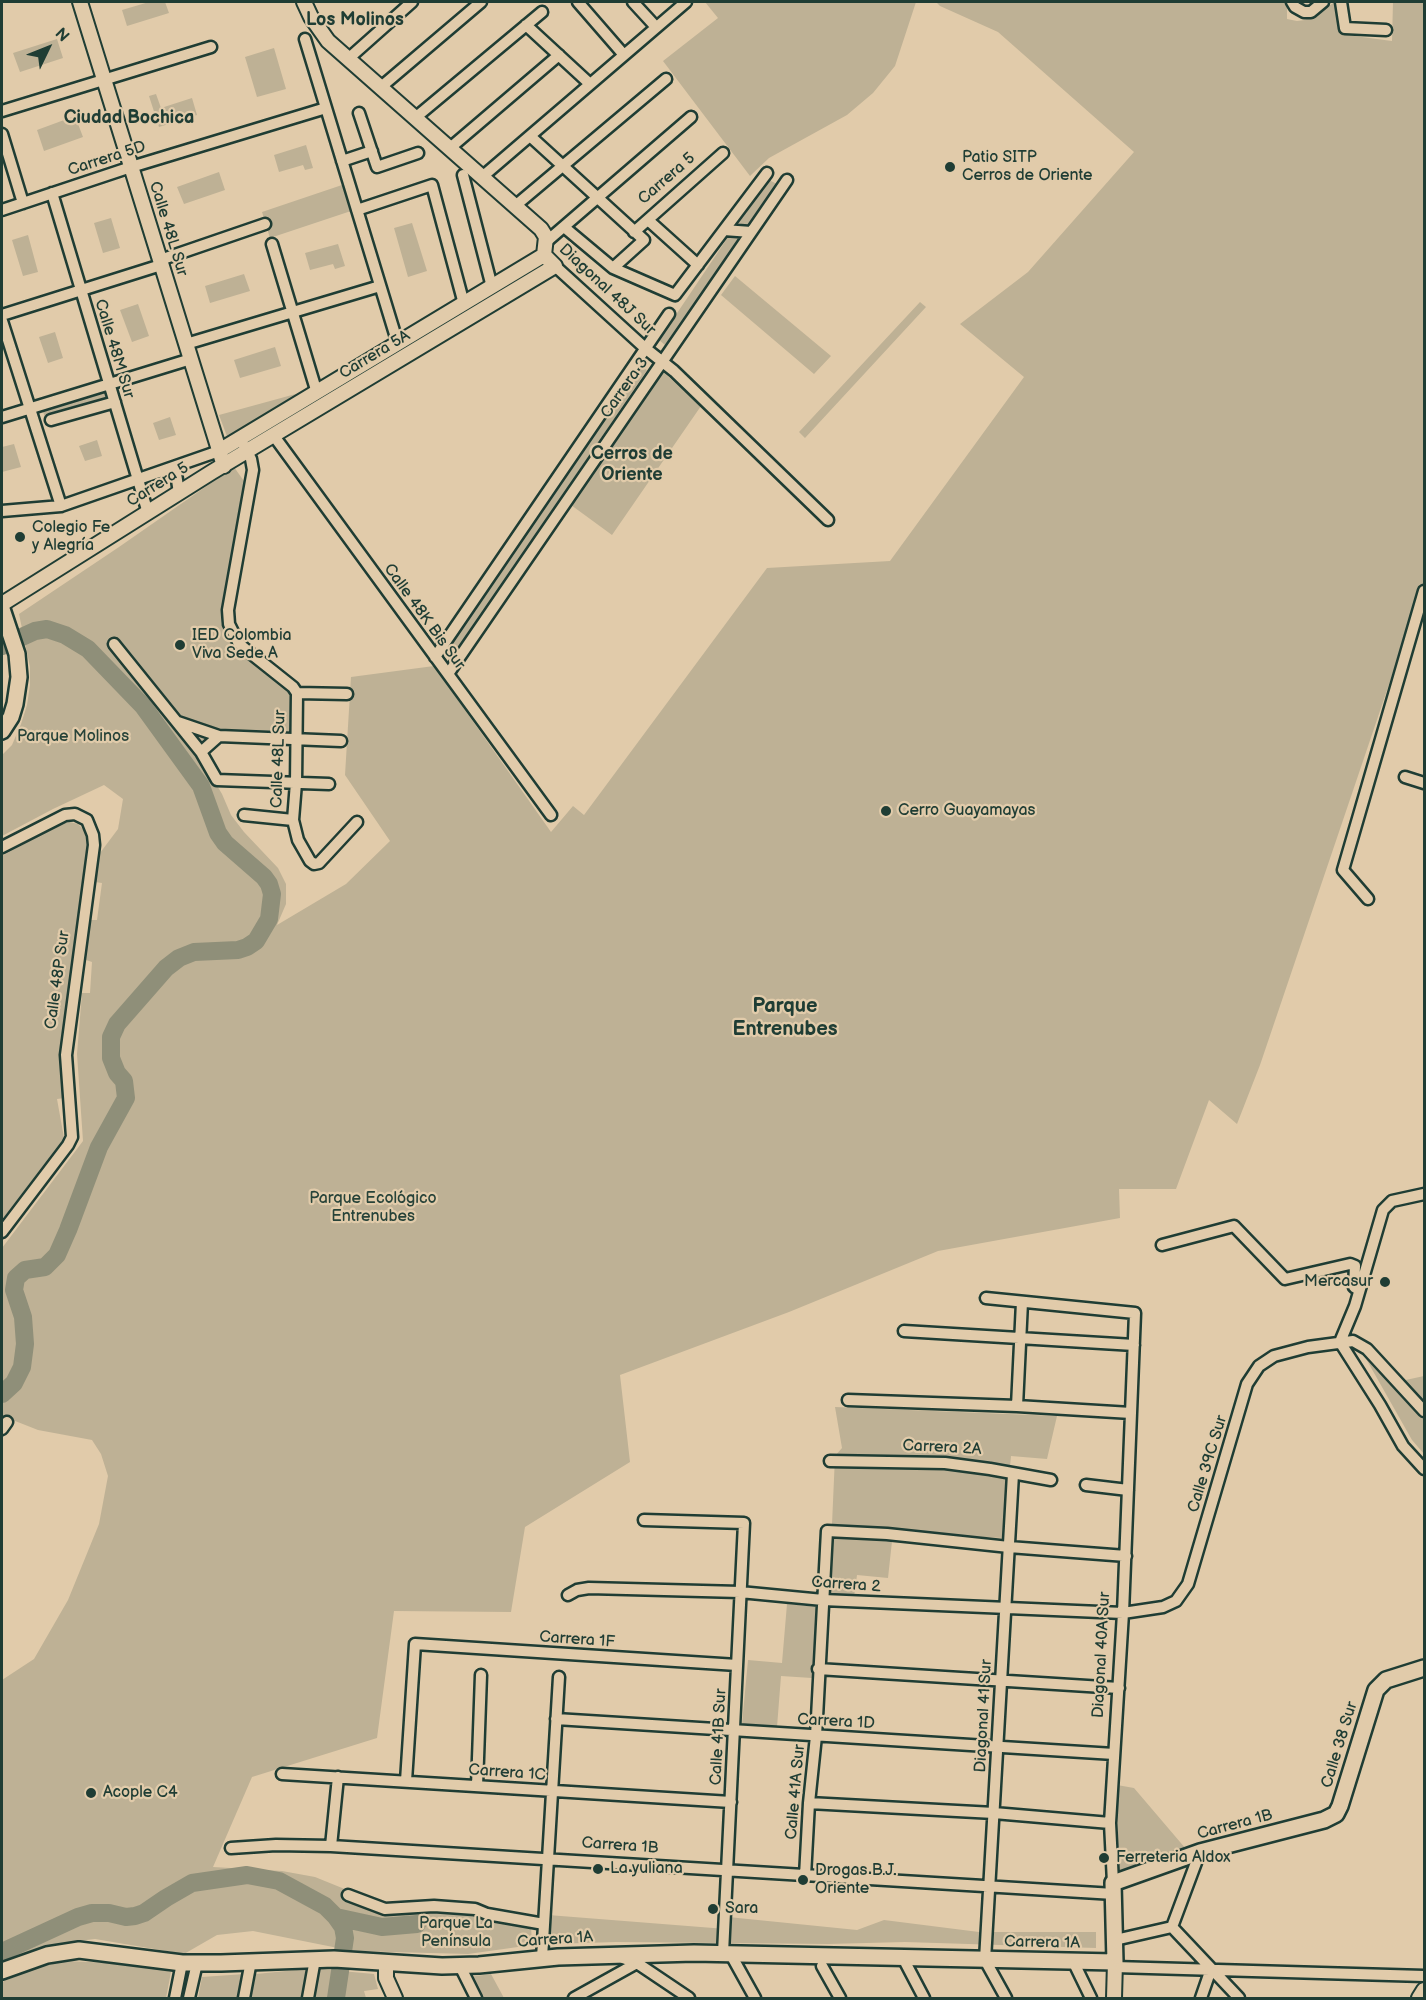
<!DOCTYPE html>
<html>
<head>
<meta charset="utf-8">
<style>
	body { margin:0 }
	#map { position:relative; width:1426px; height:2000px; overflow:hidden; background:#e1cbaa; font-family:"Balsamiq Sans",sans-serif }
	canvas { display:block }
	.frame { position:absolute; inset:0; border:3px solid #1f3d34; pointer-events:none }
	.north { position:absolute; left:18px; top:18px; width:60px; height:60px; -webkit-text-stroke:4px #e1cbaa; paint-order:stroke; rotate:47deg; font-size:16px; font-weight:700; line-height:24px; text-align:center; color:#1f3d34 }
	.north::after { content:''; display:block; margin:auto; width:21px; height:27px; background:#1f3d34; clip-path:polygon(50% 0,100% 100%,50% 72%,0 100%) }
</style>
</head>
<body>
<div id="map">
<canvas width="1426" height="2000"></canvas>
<div class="frame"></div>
<div class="north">N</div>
</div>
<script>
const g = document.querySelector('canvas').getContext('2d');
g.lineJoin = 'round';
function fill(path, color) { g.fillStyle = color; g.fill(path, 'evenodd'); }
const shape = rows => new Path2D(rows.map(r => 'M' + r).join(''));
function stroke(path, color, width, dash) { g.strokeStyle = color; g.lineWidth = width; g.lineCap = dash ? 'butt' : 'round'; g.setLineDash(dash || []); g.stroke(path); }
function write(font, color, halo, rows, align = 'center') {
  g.font = font + ' "Balsamiq Sans",sans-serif'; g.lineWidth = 4.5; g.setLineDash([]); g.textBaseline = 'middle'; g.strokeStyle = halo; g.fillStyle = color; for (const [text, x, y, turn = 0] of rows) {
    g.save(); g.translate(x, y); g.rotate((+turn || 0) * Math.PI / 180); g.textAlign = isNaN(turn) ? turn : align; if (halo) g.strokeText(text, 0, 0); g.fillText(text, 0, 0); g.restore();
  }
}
const green = shape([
	[149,2,165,2,169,13,127,26,122,10],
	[705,2,916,2,895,66,873,93,847,115,769,158,750,176,663,61,718,18],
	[936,2,1287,2,1287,19,1297,21,1305,20,1335,2,1340,2,1339,34,1392,41,1393,2,1424,2,1424,581,1260,1065,1237,1124,1209,1100,1176,1189,1119,1189,1120,1218,938,1251,789,1312,620,1375,630,1462,525,1527,511,1612,394,1611,377,1738,252,1777,213,1867,282,1871,315,1877,352,1892,385,1912,448,1912,531,1925,532,1945,468,1954,353,1951,253,1931,217,1935,184,1954,95,1939,61,1943,32,1950,2,1962,2,1680,34,1659,68,1600,99,1524,108,1476,101,1454,92,1440,38,1430,5,1417,2,1420,2,1248,83,1141,77,1054,82,993,90,993,92,962,86,960,90,920,97,920,102,883,95,882,100,853,118,829,123,799,104,785,53,809,2,836,2,755,12,745,21,724,27,705,30,685,30,667,19,614,119,547,234,467,246,484,221,624,238,643,286,687,291,698,289,734,222,729,195,749,222,794,231,815,244,832,278,868,286,884,286,904,277,925,346,884,390,841,345,775,351,677,434,666,551,832,573,806,584,815,767,568,890,561,1024,377,960,324,1028,272,1134,152,998,32,940,6],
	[57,39,63,58,20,72,13,53],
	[274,48,286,89,257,97,245,57],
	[156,94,161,108,192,98,197,115,159,127,149,96],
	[75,116,83,137,44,151,37,130],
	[306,145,313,168,305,170,303,165,279,172,274,155],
	[219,172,225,190,184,204,177,187],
	[767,179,777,184,665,345,659,340],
	[342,185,351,211,270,238,262,212],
	[111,218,120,248,103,253,94,223],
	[412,223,427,271,408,277,394,228],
	[28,235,38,272,23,276,12,240],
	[338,244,345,266,335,269,333,264,310,270,305,253],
	[244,274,250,291,210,303,205,286],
	[735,276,831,356,814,374,721,295],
	[920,302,926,307,805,438,799,432],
	[138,304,149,336,132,342,120,310],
	[55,332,63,358,48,363,39,337],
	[275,347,281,366,240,378,234,360],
	[639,366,647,370,451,660,443,653],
	[663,372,701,406,612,535,571,505],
	[105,389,108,400,46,420,42,409],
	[303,392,228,439,219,415],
	[170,417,176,435,159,440,153,423],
	[97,440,102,456,85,461,79,446],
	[14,444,21,467,2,472,2,447],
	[66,821,78,824,85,831,88,847,63,1033,62,1073,65,1098,57,1099,64,1138,2,1220,2,856],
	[1365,1357,1392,1383,1424,1376,1424,1454,1412,1440],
	[835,1407,1057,1416,1047,1459,1011,1456,1003,1538,893,1532,888,1578,857,1575,854,1597,829,1593,835,1456,842,1448],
	[787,1604,818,1607,812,1678,781,1676,777,1727,742,1724,748,1660,782,1663],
	[1117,1785,1134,1788,1186,1849,1118,1873],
	[548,1915,726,1929,728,1917,857,1930,884,1920,979,1932,1096,1932,1096,1948,905,1942,828,1944,616,1942,551,1944],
	[66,1961,138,1964,171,1972,166,1998,2,1998,2,1982,36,1968],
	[306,1969,302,1997,251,1998,256,1974],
	[320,1969,374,1974,378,1989,364,1991,366,1998,314,1998],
	[245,1974,240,1998,198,1998,202,1977],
	[491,1974,504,1998,480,1998,469,1977]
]);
const river = shape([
	[2,646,35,631,47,629,65,635,88,649,143,706,201,786,218,833,225,843,264,877,269,884,272,894,269,919,256,941,247,947,238,950,194,952,179,958,166,968,117,1024,111,1037,111,1058,117,1073,124,1081,126,1098,99,1147,68,1230,57,1255,45,1267,25,1270,16,1278,14,1290,23,1317,25,1344,22,1367,14,1383,2,1394],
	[336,1917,382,1927,417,1924],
	[2,1952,78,1917,92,1913,109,1913,126,1917,135,1916,144,1913,166,1898,192,1883,247,1875,279,1881,325,1906,336,1917,343,1927,345,1938,336,1998]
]);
const minor = shape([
	[578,2,624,55],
	[633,2,656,27],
	[1292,2,1295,7,1304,12,1311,12,1323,2],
	[1341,2,1345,28,1386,30],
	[526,25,590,84],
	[305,39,398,344],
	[348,59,412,2],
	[381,87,481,2],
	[2,111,211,47],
	[359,113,377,167,418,153],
	[415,118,542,12],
	[2,134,23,203],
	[530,136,644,240,613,268],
	[450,148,559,55],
	[342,161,372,151],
	[463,175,492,287],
	[482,177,686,2],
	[52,193,148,513],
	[515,206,666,79],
	[2,210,131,167,326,108],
	[357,210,432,185,464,304],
	[648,220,698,265],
	[564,227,613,268,675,295,767,173],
	[724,230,751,232],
	[634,232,723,153],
	[546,242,691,117],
	[272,244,317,393],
	[160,260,265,224],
	[555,266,645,348,674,371,828,520],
	[2,315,161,265],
	[2,321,61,506],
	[186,344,380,286],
	[2,417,191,359],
	[51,420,115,402],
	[274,436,551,815],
	[243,444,251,459,253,470,228,610,229,624,238,642,244,648,293,687,297,693,296,783,293,820,298,840,310,861,314,864,319,863,357,822],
	[175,467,179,493],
	[2,511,61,506,219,451],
	[114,644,201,752,217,780,329,784],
	[435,657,669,314],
	[448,674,787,180],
	[297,693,347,694],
	[178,722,219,736],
	[201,752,219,736,341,741],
	[1405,777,1424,783],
	[244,815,293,820],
	[2,847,65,815,75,814,87,820,93,835,94,845,66,1055,72,1137,68,1145,2,1232],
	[1368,899,1343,870,1424,591],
	[1162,1245,1234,1226,1285,1279,1350,1264,1355,1266,1354,1287,1359,1290],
	[986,1298,1135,1313,1123,1613,1110,1823,1113,1883],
	[904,1331,1134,1345],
	[1340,1342,1355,1306,1383,1210,1392,1201,1424,1194],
	[1340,1342,1380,1405,1403,1446,1424,1469],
	[848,1400,1017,1406,1131,1413],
	[1017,1406,1022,1302],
	[2,1429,7,1422],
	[830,1461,945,1463,990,1469,1051,1480],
	[1086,1485,1128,1490],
	[644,1520,744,1523,723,1953],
	[568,1595,577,1590,589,1588,740,1592,823,1600,1123,1613,1163,1607,1176,1601,1188,1584,1247,1384,1259,1366,1274,1356,1308,1347,1353,1341,1367,1349,1424,1411],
	[818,1669,1119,1688],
	[556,1719,1114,1754],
	[282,1774,731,1802],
	[406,1781,415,1644,737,1665],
	[477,1786,481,1675],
	[809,1803,994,1813,1110,1823],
	[331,1846,338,1777],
	[231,1848,276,1845,331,1846,1114,1894],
	[805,1876,809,1803,816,1736,827,1531,887,1534,1009,1547,1126,1556],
	[348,1895,385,1909,434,1906,475,1909,487,1914,544,1924],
	[1172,1927,1239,1998],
	[1172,1927,1200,1852],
	[1115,1940,1172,1927],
	[730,1953,755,1998],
	[542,1958,559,1677],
	[623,1958,637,1963,689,1998],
	[903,1958,924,1998],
	[1073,1961,1091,1998],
	[460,1966,476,1998],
	[822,1966,840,1998],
	[1115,1967,1424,1976],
	[175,1998,182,1963],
	[189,1998,197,1963],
	[244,1998,251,1961],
	[308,1998,315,1959],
	[574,1998,637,1963],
	[1006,1998,985,1960,1013,1474],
	[1201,1998,1211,1969]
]);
const tertiary = shape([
	[80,2,224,466],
	[304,2,311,17,328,41,541,229,546,237,544,255],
	[219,451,544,255],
	[2,604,212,472,555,266,544,255],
	[386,1962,386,1978,395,1998],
	[1114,1998,1115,1962],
	[1419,1998,1424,1990]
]);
const secondary = shape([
	[2,609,17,654,19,677,15,704,11,717,2,731],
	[2,1971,47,1955,79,1950,182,1963,221,1963,334,1959,442,1966,479,1965,558,1957,694,1953,1115,1962,1113,1883,1200,1852,1324,1820,1336,1814,1340,1806,1376,1690,1386,1680,1424,1668]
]);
const markers = [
	[950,167,6,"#1f3d34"],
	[20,537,6,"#1f3d34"],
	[180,645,6,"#1f3d34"],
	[886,811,6,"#1f3d34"],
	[1385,1282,6,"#1f3d34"],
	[91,1793,6,"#1f3d34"],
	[1104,1858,6,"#1f3d34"],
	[598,1869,6,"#1f3d34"],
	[803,1880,6,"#1f3d34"],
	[713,1909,6,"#1f3d34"]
];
const poiNames = [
	["Patio SITP",962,158],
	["Cerros de Oriente",962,176],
	["Colegio Fe",32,528],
	["y Alegría",32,546],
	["IED Colombia",192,636],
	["Viva Sede A",192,654],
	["Cerro Guayamayas",898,811],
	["Mercasur",1373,1282,"right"],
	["Acople C4",103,1793],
	["Ferreteria Aldox",1116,1858],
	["La yuliana",610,1869],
	["Drogas B.J.",815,1871],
	["Oriente",815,1889],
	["Sara",725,1909]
];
const streetNames = [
	["Carrera 5D",107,159,-18],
	["Carrera 5",667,179,-41],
	["Calle 48L Sur",168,229,73],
	["Diagonal 48J Sur",607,290,43],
	["Calle 48M Sur",114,349,73],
	["Carrera 5A",375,355,-31],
	["Carrera 3",625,388,-55],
	["Carrera 5",158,485,-32],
	["Calle 48K Bis Sur",424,617,54],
	["Calle 48L Sur",279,759,-88],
	["Calle 48P Sur",58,980,-82],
	["Carrera 2A",942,1448,3],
	["Calle 39C Sur",1208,1464,-73],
	["Carrera 2",846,1585,4],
	["Carrera 1F",577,1640,4],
	["Diagonal 40A Sur",1102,1655,-87],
	["Diagonal 41 Sur",984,1716,-87],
	["Carrera 1D",836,1722,3],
	["Calle 41B Sur",719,1737,-87],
	["Calle 38 Sur",1340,1745,-73],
	["Carrera 1C",507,1773,4],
	["Calle 41A Sur",796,1792,-85],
	["Carrera 1B",1235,1825,-15],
	["Carrera 1B",620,1846,4],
	["Carrera 1A",555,1940,-4],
	["Carrera 1A",1042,1943,1]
];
const parkNames = [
	["Parque Molinos",73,737],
	["Parque Ecológico",373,1199],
	["Entrenubes",373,1217],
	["Parque La",456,1924],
	["Península",456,1942]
];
const neighbourhoodNames = [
	["Los Molinos",355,20],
	["Ciudad Bochica",129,118],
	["Cerros de",632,454],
	["Oriente",632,475]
];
const quarterNames = [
	["Parque",785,1007],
	["Entrenubes",785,1030]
];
fill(green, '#beb195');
stroke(river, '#8f8f79', 18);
stroke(minor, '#1f3d34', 15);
stroke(tertiary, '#1f3d34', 18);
stroke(secondary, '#1f3d34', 20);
stroke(minor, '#e1cbaa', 10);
stroke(tertiary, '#e1cbaa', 14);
stroke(secondary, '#e1cbaa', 15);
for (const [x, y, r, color] of markers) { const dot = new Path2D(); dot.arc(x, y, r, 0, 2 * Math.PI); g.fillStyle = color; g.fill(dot); stroke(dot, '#e1cbaa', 2); }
write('16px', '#1f3d34', '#e1cbaa', poiNames, 'left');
write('16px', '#1f3d34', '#e1cbaa', streetNames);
write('16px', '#274339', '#e1cbaa', parkNames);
write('bold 18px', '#1f3d34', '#e1cbaa', neighbourhoodNames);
write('bold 20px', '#1f3d34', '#e1cbaa', quarterNames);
</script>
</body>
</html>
